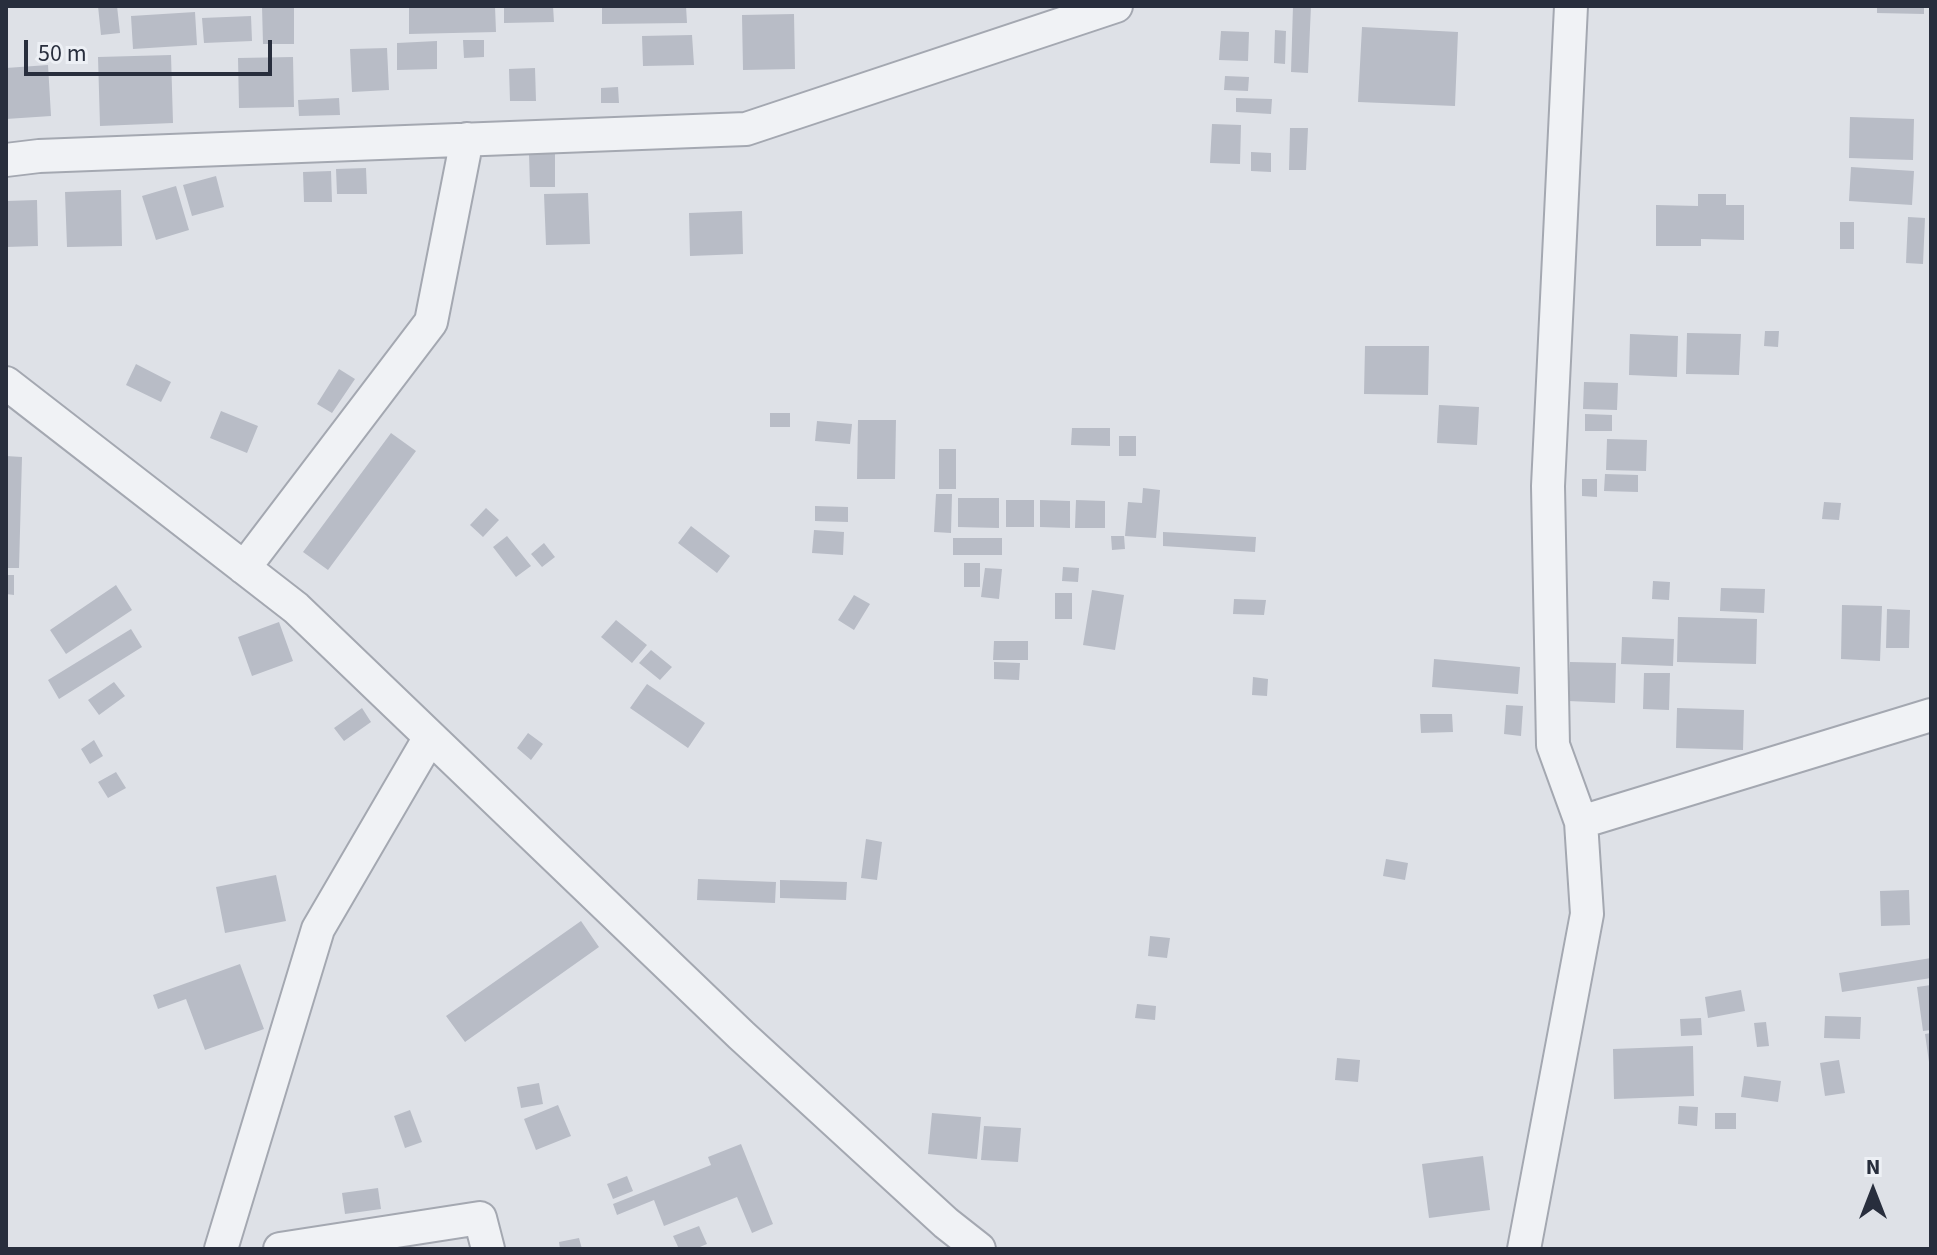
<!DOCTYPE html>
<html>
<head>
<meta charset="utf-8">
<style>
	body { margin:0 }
	#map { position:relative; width:1937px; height:1255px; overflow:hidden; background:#dee1e7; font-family:"Source Sans 3",sans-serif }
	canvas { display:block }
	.frame { position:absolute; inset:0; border:8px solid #282e3d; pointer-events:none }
	.north { position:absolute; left:1833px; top:1151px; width:80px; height:80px; -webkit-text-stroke:6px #edf0f5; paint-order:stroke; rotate:0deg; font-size:22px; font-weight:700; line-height:32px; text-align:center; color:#282e3d }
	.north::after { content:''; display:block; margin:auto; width:28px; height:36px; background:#282e3d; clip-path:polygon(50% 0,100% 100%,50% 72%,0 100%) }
	.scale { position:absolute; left:24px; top:40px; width:248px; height:36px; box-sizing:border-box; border:4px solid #282e3d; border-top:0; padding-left:10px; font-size:24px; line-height:28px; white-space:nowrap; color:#282e3d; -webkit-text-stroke:6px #edf0f5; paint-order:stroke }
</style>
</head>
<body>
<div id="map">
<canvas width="1937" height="1255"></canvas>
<div class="frame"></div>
<div class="north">N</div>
<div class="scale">50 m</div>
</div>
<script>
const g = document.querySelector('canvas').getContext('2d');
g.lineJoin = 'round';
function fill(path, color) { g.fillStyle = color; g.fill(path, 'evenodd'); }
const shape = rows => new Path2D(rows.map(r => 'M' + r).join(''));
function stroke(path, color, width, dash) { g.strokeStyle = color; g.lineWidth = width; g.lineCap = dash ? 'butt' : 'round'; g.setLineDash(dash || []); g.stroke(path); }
const building = shape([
	[98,6,117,6,120,33,101,35],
	[262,6,294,6,294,44,263,44],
	[409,6,495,6,496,32,409,34],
	[504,6,553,6,554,22,504,23],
	[602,6,686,6,687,23,602,24],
	[1293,6,1311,6,1308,73,1291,72],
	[1877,6,1924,6,1924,14,1877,13],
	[195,12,197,45,133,49,131,16],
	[794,14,795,69,743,70,742,15],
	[251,16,252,41,204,43,202,18],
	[1362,27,1458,32,1455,106,1358,102],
	[1275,30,1286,31,1285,64,1274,63],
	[1221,31,1249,32,1248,61,1219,60],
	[692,35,694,65,643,66,642,36],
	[463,40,484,40,484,57,464,58],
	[437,41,437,69,397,70,397,43],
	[387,48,389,90,352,92,350,49],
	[171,55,173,123,100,126,98,57],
	[293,57,294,107,239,108,238,58],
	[48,65,51,116,6,119,6,68],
	[535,68,536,101,510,101,509,69],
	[1225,76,1249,77,1248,91,1224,90],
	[618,87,619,103,601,103,601,88],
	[339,98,340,115,299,116,298,100],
	[1236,98,1272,99,1271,114,1236,112],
	[1850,117,1914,119,1913,160,1849,158],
	[1212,124,1241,125,1240,164,1210,163],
	[1290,128,1308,128,1306,170,1289,170],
	[1251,152,1271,153,1271,172,1251,171],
	[555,153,555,187,530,187,529,154],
	[1851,167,1914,171,1912,205,1849,201],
	[366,168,367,194,337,194,336,169],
	[331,171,332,202,304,202,303,172],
	[216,176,224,207,192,216,183,185],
	[176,186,189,230,156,240,142,196],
	[121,190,122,246,67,247,65,192],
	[588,193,590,244,546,245,544,194],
	[1698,194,1726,194,1726,205,1744,205,1744,240,1701,239,1701,246,1656,246,1656,205,1698,206],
	[37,200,38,246,6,247,6,201],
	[742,211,743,254,690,256,689,213],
	[1908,217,1925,218,1923,264,1906,263],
	[1840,222,1854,222,1854,249,1840,249],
	[1765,331,1779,331,1778,347,1764,346],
	[1687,333,1741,334,1739,375,1686,374],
	[1630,334,1678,336,1677,377,1629,375],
	[1365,346,1429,346,1428,395,1364,394],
	[136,364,171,382,161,402,126,385],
	[339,369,355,379,332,413,317,404],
	[1584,382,1618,383,1617,410,1583,409],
	[1439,405,1479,407,1477,445,1437,443],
	[221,411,258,426,247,453,210,438],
	[770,413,790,413,790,427,770,427],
	[1585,414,1612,415,1612,431,1585,431],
	[858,420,896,420,895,479,857,479],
	[817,421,852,424,850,444,815,441],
	[1072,428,1110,428,1110,446,1071,445],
	[391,433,416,451,328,570,303,552],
	[1119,436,1136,436,1136,456,1119,456],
	[1607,439,1647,440,1646,471,1606,470],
	[939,449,956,449,956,489,939,489],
	[6,456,22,457,19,568,6,568],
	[1605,474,1638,475,1638,492,1604,491],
	[1582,479,1597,479,1597,497,1582,496],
	[1143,488,1160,490,1156,538,1125,536,1128,502,1142,503],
	[936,494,952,494,951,533,934,532],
	[958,498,999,498,999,528,958,527],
	[1006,500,1034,500,1034,527,1006,527],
	[1040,500,1070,501,1070,528,1040,527],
	[1076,500,1105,501,1105,528,1075,528],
	[1824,502,1841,503,1839,520,1822,519],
	[815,506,848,507,848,522,815,521],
	[486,508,499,520,483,537,470,525],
	[691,526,730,556,717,573,678,543],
	[814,530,844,532,843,555,812,553],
	[1163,532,1256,537,1255,552,1163,546],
	[507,536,531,566,516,577,493,547],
	[1111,536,1124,536,1125,549,1112,550],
	[953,538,1002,538,1002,555,953,555],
	[544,543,555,557,542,567,531,554],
	[964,563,980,563,980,587,964,587],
	[1063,567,1079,568,1078,582,1062,581],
	[985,568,1002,569,999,599,981,597],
	[6,575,14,575,14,595,6,594],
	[1653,581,1670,582,1669,600,1652,599],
	[116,585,132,610,66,654,50,630],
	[1721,588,1765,589,1764,613,1720,611],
	[1092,590,1124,595,1115,650,1083,645],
	[1055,593,1072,593,1072,619,1055,619],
	[854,595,870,604,854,630,838,620],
	[1234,599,1266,600,1264,615,1233,614],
	[1842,605,1882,606,1880,661,1841,659],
	[1887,609,1910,610,1909,648,1886,648],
	[1678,617,1757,619,1756,664,1677,662],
	[616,620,647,645,632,663,601,637],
	[279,622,293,661,252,676,238,637],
	[131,629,142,647,59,699,48,680],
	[1622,637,1674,639,1673,666,1621,664],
	[994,641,1028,641,1028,660,993,660],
	[651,650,672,667,660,680,639,663],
	[1434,659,1520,667,1518,694,1432,687],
	[994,662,1020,663,1019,680,994,679],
	[1570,662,1616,663,1615,703,1568,701],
	[1644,673,1670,673,1669,710,1643,709],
	[1253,677,1268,679,1267,696,1252,695],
	[114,682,125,696,99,715,88,700],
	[647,684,705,723,688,748,630,708],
	[1506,705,1523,706,1521,736,1504,734],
	[362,708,371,722,344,741,334,728],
	[1677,708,1744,710,1743,750,1676,748],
	[1420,714,1452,714,1453,732,1421,733],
	[528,733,543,744,531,760,517,748],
	[94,740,103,756,90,764,81,749],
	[116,772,126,788,108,798,98,782],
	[866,839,882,842,877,880,861,878],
	[1386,859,1408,863,1405,880,1383,876],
	[276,875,286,921,225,933,216,887],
	[698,879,776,882,775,903,697,900],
	[780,880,847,882,846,900,780,898],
	[1909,890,1910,925,1881,926,1880,891],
	[581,921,599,947,465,1042,446,1016],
	[1150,936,1170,938,1167,958,1148,956],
	[1931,958,1931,978,1842,992,1839,973],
	[240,964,264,1029,205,1050,186,999,158,1009,153,995],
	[1931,985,1931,1030,1923,1031,1917,987],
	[1741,990,1745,1011,1708,1018,1705,997],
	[1137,1004,1156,1006,1155,1020,1135,1018],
	[1825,1016,1861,1017,1860,1039,1824,1038],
	[1701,1018,1702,1035,1681,1036,1680,1019],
	[1766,1022,1769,1046,1757,1047,1754,1023],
	[1931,1033,1931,1062,1929,1062,1925,1034],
	[1693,1046,1694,1096,1614,1099,1613,1049],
	[1337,1058,1360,1060,1358,1082,1335,1080],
	[1839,1060,1845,1093,1825,1096,1820,1063],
	[1744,1076,1781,1081,1778,1102,1741,1097],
	[539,1083,543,1104,521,1108,517,1087],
	[558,1105,571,1136,536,1150,524,1119],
	[1679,1106,1698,1107,1697,1126,1678,1124],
	[410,1110,422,1142,405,1148,394,1116],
	[932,1113,981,1117,977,1159,928,1154],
	[1715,1113,1736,1113,1736,1129,1715,1129],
	[984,1126,1021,1128,1018,1162,981,1160],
	[741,1144,773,1224,752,1233,737,1197,664,1226,654,1200,617,1215,613,1204,711,1165,708,1157],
	[1483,1156,1490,1210,1429,1218,1422,1164],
	[627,1176,633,1191,613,1199,607,1184],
	[378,1188,381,1209,345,1214,342,1193],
	[699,1226,707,1244,695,1249,679,1249,673,1236],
	[579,1238,582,1249,560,1249,559,1242]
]);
const minor = shape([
	[6,160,39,156,746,129,1116,6],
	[6,383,296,608,741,1035,946,1223,979,1249],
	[244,568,431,322,467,139],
	[1581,822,1931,715],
	[221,1249,318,929,430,737],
	[280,1249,480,1218,488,1249],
	[1524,1249,1587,914,1581,822,1553,745,1548,486,1571,6]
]);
fill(building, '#b8bcc6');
stroke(minor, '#a4a8b1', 36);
stroke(minor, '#f0f2f5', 32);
</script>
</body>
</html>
